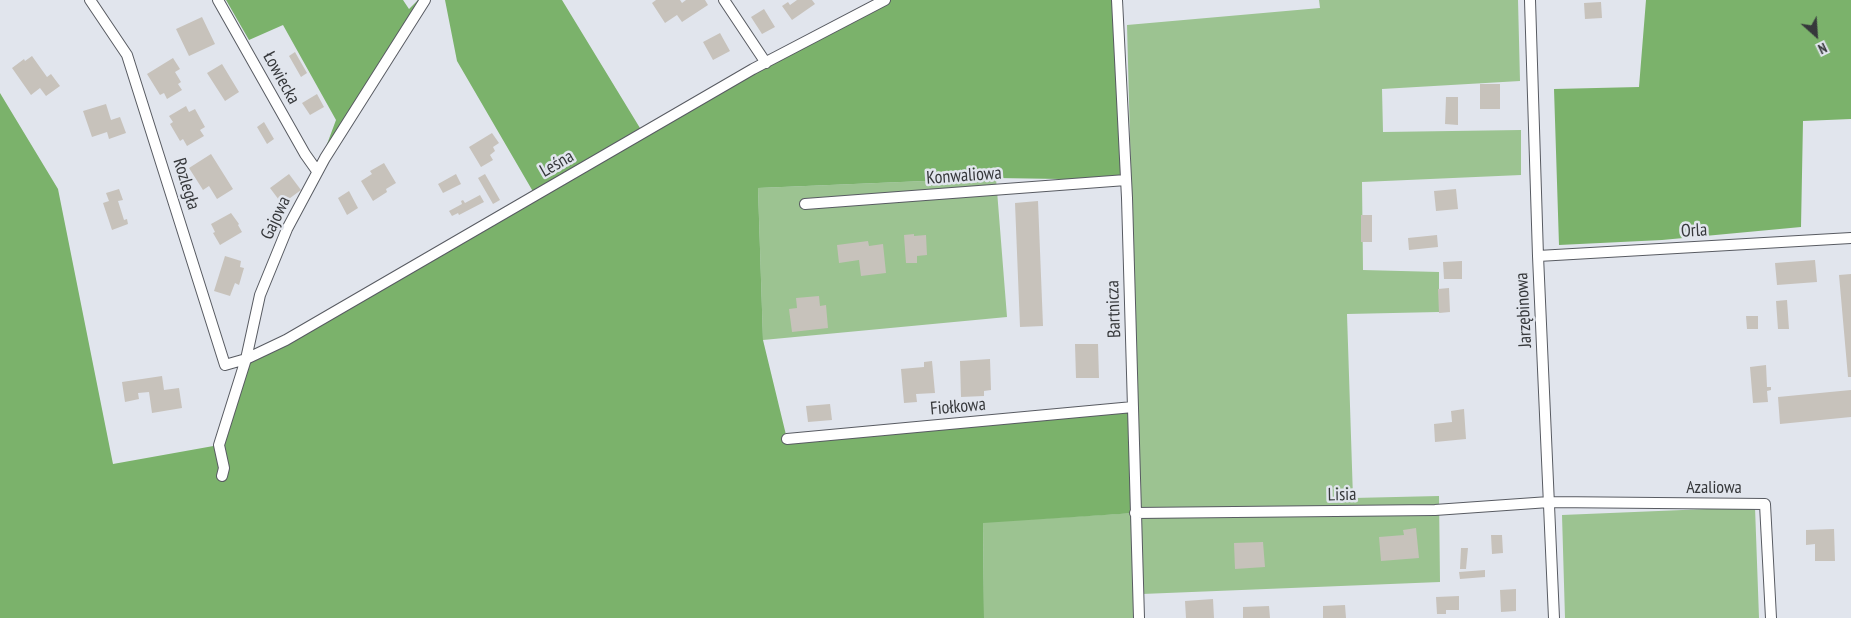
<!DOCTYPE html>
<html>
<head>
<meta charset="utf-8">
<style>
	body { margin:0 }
	#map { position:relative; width:1851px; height:618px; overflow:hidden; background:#e1e5ed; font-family:"PT Sans Narrow",sans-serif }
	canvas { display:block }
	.north { position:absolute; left:1791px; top:10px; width:50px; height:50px; -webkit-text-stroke:4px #e1e5ed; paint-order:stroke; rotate:154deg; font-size:14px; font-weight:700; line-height:20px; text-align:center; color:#36383b }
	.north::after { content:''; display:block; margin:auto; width:18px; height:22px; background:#36383b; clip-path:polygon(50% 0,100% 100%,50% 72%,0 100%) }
</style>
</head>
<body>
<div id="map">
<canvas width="1851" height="618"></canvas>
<div class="north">N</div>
</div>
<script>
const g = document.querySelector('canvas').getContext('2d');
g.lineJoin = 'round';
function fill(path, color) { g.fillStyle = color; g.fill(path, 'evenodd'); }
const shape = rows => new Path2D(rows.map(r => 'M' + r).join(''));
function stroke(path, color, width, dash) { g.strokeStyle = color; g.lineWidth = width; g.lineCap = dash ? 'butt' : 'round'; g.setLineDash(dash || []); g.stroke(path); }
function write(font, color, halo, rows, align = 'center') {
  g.font = font + ' "PT Sans Narrow",sans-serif'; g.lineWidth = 5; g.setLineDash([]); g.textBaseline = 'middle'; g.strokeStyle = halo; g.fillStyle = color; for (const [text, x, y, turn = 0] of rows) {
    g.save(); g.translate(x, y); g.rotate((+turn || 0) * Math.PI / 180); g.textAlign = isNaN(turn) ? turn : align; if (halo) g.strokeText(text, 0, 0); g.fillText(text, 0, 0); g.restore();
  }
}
const green = shape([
	[1319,0,1518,0,1520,81,1382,89,1383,132,1521,130,1521,175,1362,182,1363,270,1439,272,1439,312,1347,314,1353,498,1439,496,1440,582,1142,594,1127,25,1320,8],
	[996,178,1007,317,763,340,758,188],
	[1755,507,1759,618,1565,618,1562,515],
	[1135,513,1135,618,984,618,983,522]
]);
const forest = shape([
	[226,0,403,0,409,9,418,0,425,0,317,171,336,120,283,25,249,40],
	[445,0,562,0,643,133,885,0,1117,0,1126,180,996,178,758,188,763,340,787,439,1133,407,1135,513,983,523,984,618,0,618,0,93,58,189,113,464,219,445,246,359,535,195,457,61],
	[1646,0,1851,0,1851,119,1803,121,1801,227,1662,240,1559,245,1554,89,1639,87]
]);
const building = shape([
	[656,0,680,0,682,3,686,0,705,0,708,5,682,22,677,15,665,23,652,3],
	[797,0,812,0,815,4,792,20,782,6,788,2,790,5],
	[1601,2,1602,18,1585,19,1584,3],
	[764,9,775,27,762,34,751,17],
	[202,17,215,44,189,56,176,29],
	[720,33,730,51,713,60,703,42],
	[295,52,307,73,301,77,289,56],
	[32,56,47,77,51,74,60,86,46,96,40,88,31,95,12,68,24,59,25,61],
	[173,58,180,69,175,72,181,82,178,84,182,90,167,99,164,93,160,95,147,74],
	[222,64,239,92,225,101,207,73],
	[1480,84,1500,84,1500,109,1480,109],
	[317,94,324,107,310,115,302,103],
	[1446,97,1458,97,1458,125,1445,124],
	[106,104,111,120,120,117,126,133,109,139,107,132,92,137,83,111],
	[186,106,189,112,195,109,205,127,200,130,204,136,187,146,183,139,180,141,170,124,173,122,169,116],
	[264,122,274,139,267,144,257,127],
	[492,133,499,143,493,147,495,151,490,155,493,160,481,167,469,147],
	[211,154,233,189,217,199,209,186,203,190,189,168],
	[384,163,396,183,386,189,387,192,373,201,361,181,372,174,370,171],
	[289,174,301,190,282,204,270,188],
	[456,174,461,184,443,193,438,184],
	[485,174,500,200,493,204,478,178],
	[119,189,123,200,118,201,124,220,127,219,128,224,112,230,103,203,109,201,106,193],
	[1456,189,1458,209,1436,211,1434,191],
	[349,191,358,208,347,215,338,198],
	[480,195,484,202,459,215,458,213,452,216,449,211,462,204,461,201,463,200,465,203],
	[1038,201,1043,326,1020,327,1015,203],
	[231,213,239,224,238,225,242,232,220,245,213,233,215,232,211,224],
	[1361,215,1372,215,1372,242,1361,242],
	[914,234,914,236,926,235,927,255,917,256,917,263,906,263,904,235],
	[1437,235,1438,247,1409,250,1408,238],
	[868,241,869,246,883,244,886,273,861,276,859,260,839,263,837,245],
	[225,256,241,261,240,267,244,268,239,285,235,283,230,296,214,291],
	[1815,260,1817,282,1777,285,1775,263],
	[1462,261,1462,279,1444,279,1443,262],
	[1851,274,1851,377,1848,377,1839,275],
	[1449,288,1450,312,1439,313,1438,289],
	[819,296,820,306,826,305,828,328,792,332,789,309,797,308,796,298],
	[1787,300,1789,329,1778,329,1776,301],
	[1746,316,1758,316,1758,329,1747,329],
	[1075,344,1098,344,1099,378,1076,378],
	[990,359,991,390,984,391,984,396,961,397,960,361],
	[932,361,935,393,916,394,917,402,904,403,901,369,924,367,924,362],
	[1766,365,1767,387,1771,387,1771,390,1767,391,1768,402,1753,403,1750,367],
	[162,376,164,390,179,388,182,408,152,413,149,392,138,393,139,399,125,402,122,382],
	[1851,390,1851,417,1780,424,1778,397],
	[830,404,832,420,808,422,806,406],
	[1464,409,1466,439,1435,442,1434,424,1452,422,1451,411],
	[1416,528,1419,558,1381,561,1379,537,1404,535,1403,530],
	[1834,529,1835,561,1815,561,1815,544,1806,545,1806,530],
	[1491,535,1502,535,1503,553,1492,554],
	[1263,542,1265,567,1235,569,1234,543],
	[1461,548,1468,548,1466,569,1460,569],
	[1485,570,1485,577,1460,579,1459,572],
	[1516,589,1516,611,1501,612,1500,590],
	[1459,596,1459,610,1446,610,1446,614,1437,614,1436,597],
	[1213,599,1214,618,1186,618,1185,601],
	[1345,605,1346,618,1323,618,1323,606],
	[1269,606,1270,618,1243,618,1243,607]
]);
const street = shape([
	[90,0,127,55,225,365,246,359,286,340,753,69,885,0],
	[218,0,305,154,317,171],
	[724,0,766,63],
	[1117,0,1127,198,1139,618],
	[1530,0,1538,256,1554,618],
	[805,204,1126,180],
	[1538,256,1851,238],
	[787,439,1133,407],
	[222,476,224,468,219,445,246,359,260,295,287,229,325,158,425,0],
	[1135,513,1435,510,1549,502,1765,504,1771,618]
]);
const streetNames = [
	["Łowiecka",281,78,61],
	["Leśna",557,164,-30],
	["Konwaliowa",964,176,-4],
	["Rozległa",186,184,73],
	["Gajowa",276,218,-65],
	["Orla",1694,231,-3],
	["Bartnicza",1114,309,-92],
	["Jarzębinowa",1524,310,-93],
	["Fiołkowa",958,407,-5],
	["Azaliowa",1714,488],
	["Lisia",1342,495,-1]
];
fill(green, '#9cc391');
fill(forest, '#7bb26b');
fill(building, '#c7c2bb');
stroke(street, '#585b62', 12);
stroke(street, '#fff', 10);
write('18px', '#36383b', '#e1e5ed', streetNames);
</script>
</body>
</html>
